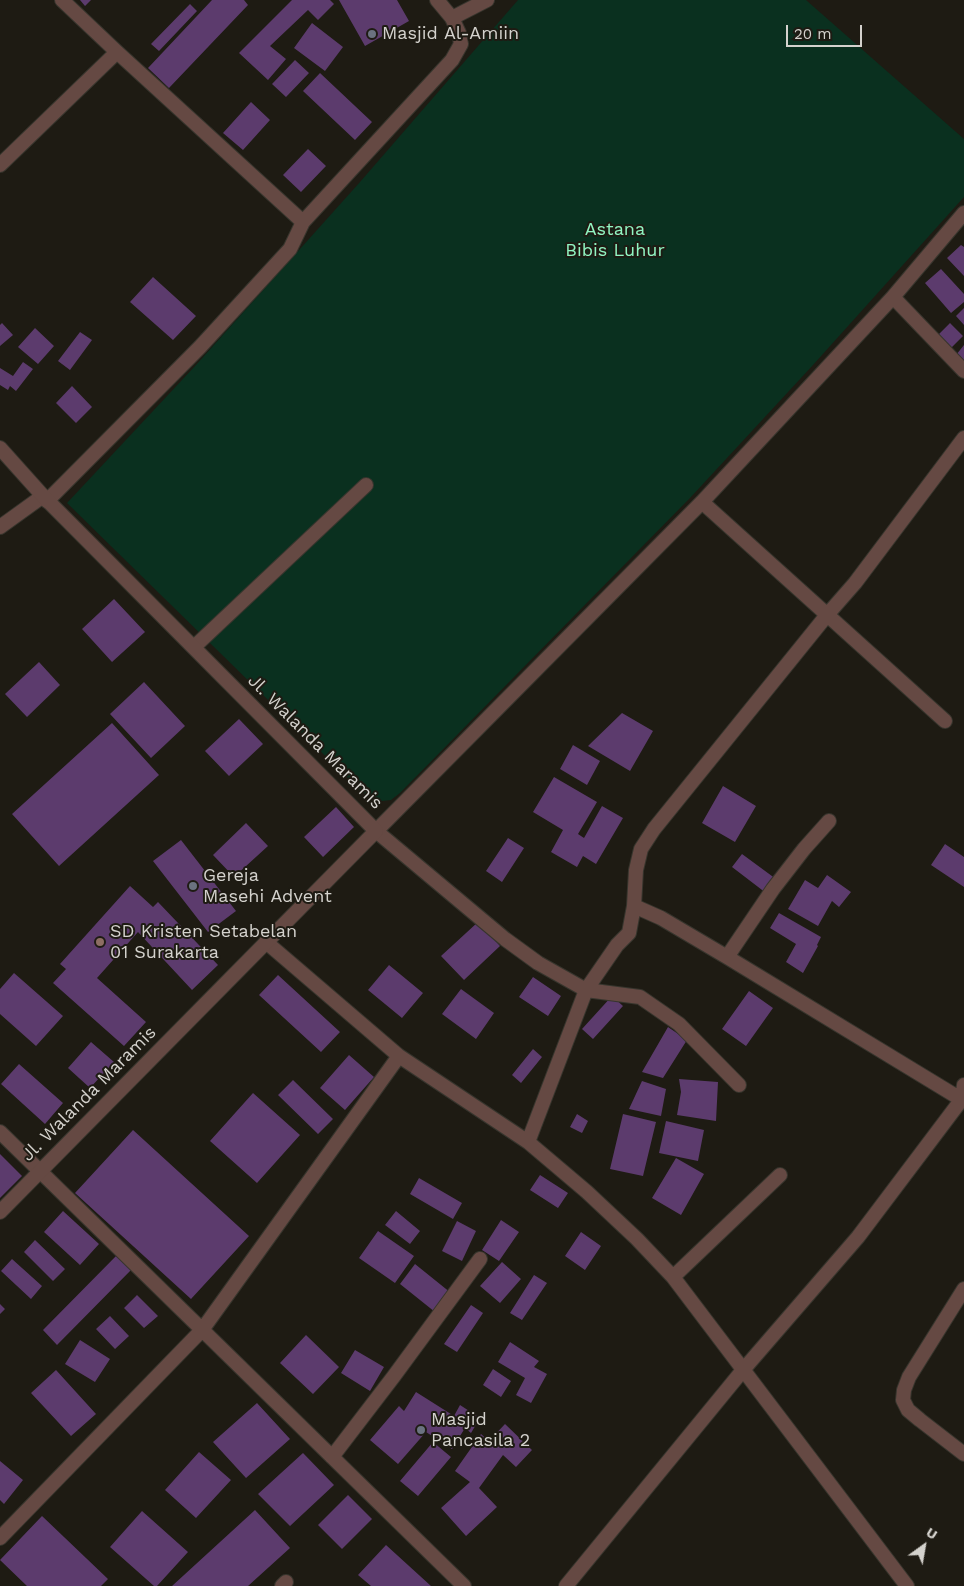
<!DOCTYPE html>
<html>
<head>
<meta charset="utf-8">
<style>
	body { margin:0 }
	#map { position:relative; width:964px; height:1586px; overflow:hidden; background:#1e1b13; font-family:"Work Sans",sans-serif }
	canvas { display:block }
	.north { position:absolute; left:899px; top:1521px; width:50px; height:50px; -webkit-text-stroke:4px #1e1b13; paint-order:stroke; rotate:32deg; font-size:14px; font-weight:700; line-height:20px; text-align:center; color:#d4d2cd }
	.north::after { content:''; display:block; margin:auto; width:18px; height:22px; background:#d4d2cd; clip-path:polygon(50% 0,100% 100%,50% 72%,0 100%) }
	.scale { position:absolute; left:786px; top:25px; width:76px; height:22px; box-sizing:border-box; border:2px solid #d4d2cd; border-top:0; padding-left:6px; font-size:15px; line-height:18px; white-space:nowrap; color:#d4d2cd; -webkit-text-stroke:4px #1e1b13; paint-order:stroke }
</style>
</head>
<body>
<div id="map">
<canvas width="964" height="1586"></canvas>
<div class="north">U</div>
<div class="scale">20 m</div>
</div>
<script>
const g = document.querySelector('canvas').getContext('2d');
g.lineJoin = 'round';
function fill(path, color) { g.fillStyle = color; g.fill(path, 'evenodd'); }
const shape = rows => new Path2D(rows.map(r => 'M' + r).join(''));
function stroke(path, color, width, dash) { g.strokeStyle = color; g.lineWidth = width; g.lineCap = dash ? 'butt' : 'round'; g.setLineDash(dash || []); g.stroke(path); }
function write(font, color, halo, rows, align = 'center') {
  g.font = font + ' "Work Sans",sans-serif'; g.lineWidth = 4; g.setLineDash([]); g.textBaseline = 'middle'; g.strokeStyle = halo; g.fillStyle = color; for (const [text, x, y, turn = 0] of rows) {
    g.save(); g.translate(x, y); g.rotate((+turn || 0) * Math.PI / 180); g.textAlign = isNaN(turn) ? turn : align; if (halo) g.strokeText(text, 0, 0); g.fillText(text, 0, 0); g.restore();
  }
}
const green = shape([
	[518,0,806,0,964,139,964,197,813,365,690,498,400,793,391,800,382,801,370,798,359,789,67,503,196,365,360,182]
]);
const building = shape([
	[80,0,91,0,85,6],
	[212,0,244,0,248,5,169,88,148,68],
	[292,0,330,0,334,4,318,20,308,10,270,46,286,59,268,80,239,53],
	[339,0,397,0,409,21,365,46],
	[190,4,197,11,159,51,151,44],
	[312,23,343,47,325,71,294,48],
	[295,60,309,73,286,97,272,84],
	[320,73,372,122,355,140,303,91],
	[251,102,270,120,243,150,223,133],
	[308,149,326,166,301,192,283,175],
	[961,245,964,247,964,276,947,258],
	[941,269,964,294,964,302,951,313,925,283],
	[153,277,196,316,173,340,130,302],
	[964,308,964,325,956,316],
	[2,323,13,335,0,346,0,325],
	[950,323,963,336,951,348,938,335],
	[35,328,54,346,38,364,18,347],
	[80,332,92,340,70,370,58,361],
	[964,345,964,362,956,355],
	[23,362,33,369,16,391,10,386,8,390,0,385,0,368,13,376],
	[72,386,92,407,76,423,56,403],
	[114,599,145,632,112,662,82,629],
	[39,662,60,685,27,717,5,694],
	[144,682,185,726,151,758,110,714],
	[622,713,653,731,630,771,588,746],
	[239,719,263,744,229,776,205,751],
	[112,723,159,775,59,866,12,814],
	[573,745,600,761,587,785,560,769],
	[554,777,597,802,578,834,584,838,602,806,623,818,596,864,583,856,577,867,551,852,563,830,533,812],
	[723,786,756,806,735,842,702,823],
	[336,807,354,827,323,857,304,837],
	[246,823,268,846,234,877,213,855],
	[508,838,524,848,502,882,486,871],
	[181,840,236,911,208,932,153,861],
	[945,844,964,857,964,887,931,865],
	[742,854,776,879,766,893,732,867],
	[827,875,851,892,839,907,832,901,818,926,788,909,805,880,818,888],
	[130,886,153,907,158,902,218,965,192,990,138,932,97,978,146,1022,124,1046,53,983,66,969,60,964],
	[779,913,821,937,817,945,818,946,803,973,786,962,796,944,770,928],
	[478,922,500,946,464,980,441,956],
	[389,965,423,993,402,1018,368,990],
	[14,973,63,1016,36,1046,0,1014,0,989],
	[278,975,340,1032,321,1052,259,995],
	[533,977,561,996,548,1016,519,997],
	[461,989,494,1013,476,1039,442,1014],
	[749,991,773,1008,746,1046,722,1029],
	[612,996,623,1006,593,1039,582,1029],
	[668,1027,687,1040,663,1078,642,1072],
	[91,1042,114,1062,90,1088,68,1068],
	[533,1049,542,1057,521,1083,512,1075],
	[349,1055,374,1077,345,1110,320,1088],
	[19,1064,63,1103,45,1124,1,1084],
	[679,1079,718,1082,716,1121,677,1115,681,1092],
	[293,1080,333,1119,318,1134,278,1095],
	[642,1081,666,1089,661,1116,629,1109],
	[253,1093,300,1135,257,1183,210,1141],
	[577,1114,588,1121,582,1133,570,1127],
	[623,1114,656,1122,643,1176,610,1169],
	[666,1121,704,1130,698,1161,659,1153],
	[133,1130,249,1236,191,1299,75,1193],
	[0,1154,22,1176,0,1198],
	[676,1158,704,1174,681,1215,652,1198],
	[540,1175,568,1193,558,1208,530,1190],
	[419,1178,462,1203,453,1219,410,1194],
	[63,1211,99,1244,80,1265,44,1232],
	[396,1211,420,1231,410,1244,385,1225],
	[501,1220,519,1232,499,1261,482,1250],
	[457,1221,476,1231,462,1261,442,1251],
	[378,1231,414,1256,395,1283,359,1258],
	[581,1232,601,1246,585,1270,565,1256],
	[35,1240,65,1269,53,1281,24,1252],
	[118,1254,133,1268,57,1345,43,1330],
	[12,1259,42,1286,31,1299,1,1271],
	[502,1262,521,1279,500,1303,480,1286],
	[415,1264,451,1293,435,1312,400,1284],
	[534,1275,547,1283,522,1320,510,1313],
	[137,1295,158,1316,144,1328,124,1308],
	[0,1304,5,1309,0,1314],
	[471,1305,483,1313,457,1352,444,1344],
	[110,1316,129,1336,115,1349,96,1329],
	[306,1335,339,1367,313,1394,280,1363],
	[80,1340,110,1359,95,1382,65,1364],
	[510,1342,539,1361,534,1367,547,1374,531,1403,516,1395,525,1378,498,1362],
	[355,1350,384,1367,370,1391,341,1373],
	[493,1369,511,1381,501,1397,483,1385],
	[56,1370,96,1414,71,1436,31,1393],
	[416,1392,454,1416,460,1405,480,1418,471,1433,465,1428,452,1449,426,1432,398,1464,370,1440,399,1406,404,1411],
	[257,1403,290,1439,246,1478,213,1442],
	[505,1424,532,1450,516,1467,503,1455,479,1488,497,1507,466,1536,441,1508,470,1482,455,1471,481,1434,489,1441],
	[433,1442,451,1457,418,1496,400,1481],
	[199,1452,231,1480,196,1518,165,1490],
	[303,1453,334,1485,290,1526,258,1494],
	[0,1461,23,1480,4,1504,0,1500],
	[348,1495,372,1519,342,1549,318,1525],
	[255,1510,290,1548,248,1586,172,1586],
	[142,1511,188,1552,157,1586,154,1586,110,1547],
	[42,1516,108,1579,101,1586,27,1586,0,1560],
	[386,1545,431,1586,371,1586,358,1575]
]);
const service = shape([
	[194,647,366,485],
	[282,1586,286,1582]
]);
const minor = shape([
	[62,0,117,52,303,222],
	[452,18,487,0],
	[0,165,117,52],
	[964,213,893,297,702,502,376,831,505,939,538,963,586,990,617,945,629,933,634,906,661,918,727,957,964,1101],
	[893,297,964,371],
	[47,501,200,347,290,249,303,222,452,60,461,44,459,33,452,18,437,0],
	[702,502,945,721],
	[0,527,43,496],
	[634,906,636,870,641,849,654,829,827,615,855,583,964,438],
	[266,942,399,1056,528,1142,587,1192,637,1239,673,1277,907,1586],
	[727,957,773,889,804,849,829,821],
	[0,1132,464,1586],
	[528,1142,586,990,640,997,679,1024,739,1085],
	[673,1277,780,1175],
	[964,1289,909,1377,904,1390,903,1400,908,1410,920,1420,964,1454],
	[332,1457,394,1376,480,1259],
	[0,1538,202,1330,399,1056],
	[566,1586,743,1370,858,1237,962,1099,964,1085]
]);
const tertiary = shape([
	[0,448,43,496,376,831,0,1212]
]);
const markers = [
	[372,34,5,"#6b7280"],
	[193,886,5,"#6b7280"],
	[100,942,5,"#8d6e63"],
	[421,1430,5,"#6b7280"]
];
const poiNames = [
	["Masjid Al-Amiin",382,34],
	["Gereja",203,876],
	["Masehi Advent",203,897],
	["SD Kristen Setabelan",110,932],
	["01 Surakarta",110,953],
	["Masjid",431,1420],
	["Pancasila 2",431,1441]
];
const parkNames = [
	["Astana",615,230],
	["Bibis Luhur",615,251]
];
const streetNames = [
	["Jl. Walanda Maramis",315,742,45],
	["Jl. Walanda Maramis",89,1094,-45]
];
fill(green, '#0a301f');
fill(building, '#5c3b6d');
stroke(service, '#37352d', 16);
stroke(minor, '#37352d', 16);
stroke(tertiary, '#37352d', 16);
stroke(service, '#654943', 14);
stroke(minor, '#654943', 14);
stroke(tertiary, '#654943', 14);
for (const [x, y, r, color] of markers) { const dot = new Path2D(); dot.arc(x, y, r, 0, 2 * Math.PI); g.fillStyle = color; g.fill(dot); stroke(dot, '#1e1b13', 2); }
write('18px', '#d4d2cd', '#1e1b13', poiNames, 'left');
write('18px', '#91f5c2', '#1e1b13', parkNames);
write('18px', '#d4d2cd', '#1e1b13', streetNames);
</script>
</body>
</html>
